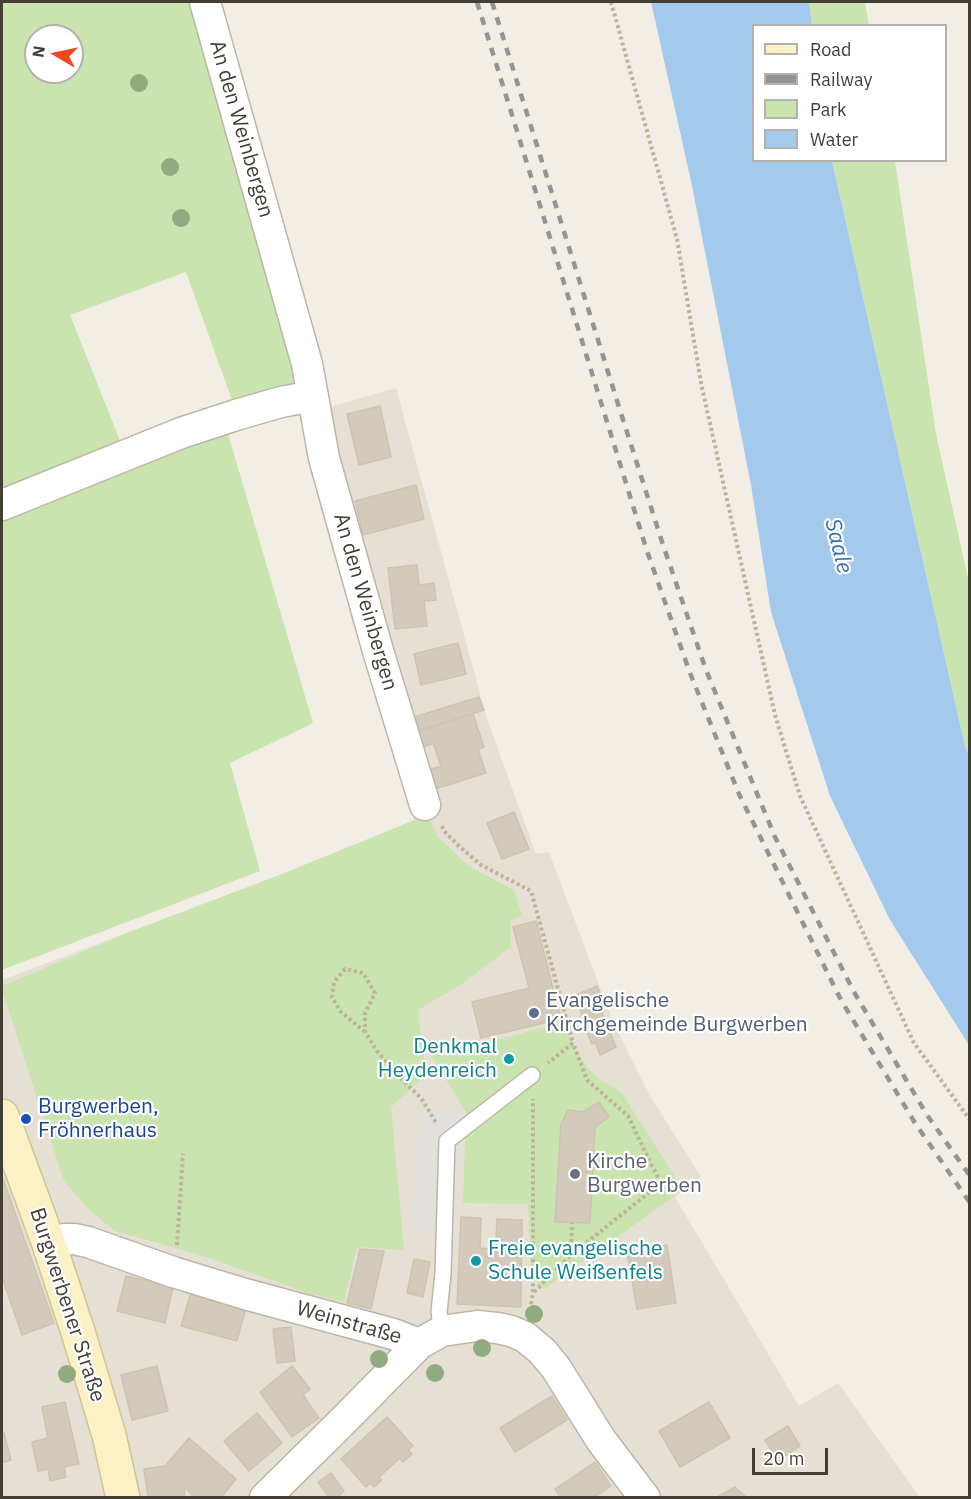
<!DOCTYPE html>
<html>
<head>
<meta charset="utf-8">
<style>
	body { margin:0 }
	#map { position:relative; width:971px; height:1499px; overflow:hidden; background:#f2eee5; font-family:"IBM Plex Sans",sans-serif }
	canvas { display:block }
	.frame { position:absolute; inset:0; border:3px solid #443f35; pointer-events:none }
	.legend { position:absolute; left:752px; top:24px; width:195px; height:138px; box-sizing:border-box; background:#fff; border:2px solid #b4b2ae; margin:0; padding:8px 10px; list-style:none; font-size:18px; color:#443f35 }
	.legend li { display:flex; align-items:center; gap:12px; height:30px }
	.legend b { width:30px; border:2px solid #b4b2ae }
	.north { position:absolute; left:24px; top:24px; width:60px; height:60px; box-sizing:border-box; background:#fff; border:2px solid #b4b2ae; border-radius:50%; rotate:279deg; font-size:16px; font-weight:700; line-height:24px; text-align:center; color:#443f35 }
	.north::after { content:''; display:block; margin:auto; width:21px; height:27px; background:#f0481d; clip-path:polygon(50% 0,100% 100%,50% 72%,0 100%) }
	.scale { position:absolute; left:752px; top:1448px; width:76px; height:27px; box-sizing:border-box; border:3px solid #443f35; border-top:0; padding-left:8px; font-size:18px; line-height:21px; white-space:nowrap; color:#443f35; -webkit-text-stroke:4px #fff; paint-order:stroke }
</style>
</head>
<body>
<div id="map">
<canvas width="971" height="1499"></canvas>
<div class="frame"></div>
<ul class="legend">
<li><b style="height:8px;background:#fcf1c4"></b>Road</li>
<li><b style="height:8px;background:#949494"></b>Railway</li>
<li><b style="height:16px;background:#c9e4af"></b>Park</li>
<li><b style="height:16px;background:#a3caec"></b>Water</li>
</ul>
<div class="north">N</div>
<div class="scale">20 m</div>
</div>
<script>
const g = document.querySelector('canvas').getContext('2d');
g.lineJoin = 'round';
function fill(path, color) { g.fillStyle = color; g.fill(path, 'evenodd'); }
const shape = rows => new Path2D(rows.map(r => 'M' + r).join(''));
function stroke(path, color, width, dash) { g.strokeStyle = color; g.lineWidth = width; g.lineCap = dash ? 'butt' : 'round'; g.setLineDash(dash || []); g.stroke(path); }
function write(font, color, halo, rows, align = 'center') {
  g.font = font + ' "IBM Plex Sans",sans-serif'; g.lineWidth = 4.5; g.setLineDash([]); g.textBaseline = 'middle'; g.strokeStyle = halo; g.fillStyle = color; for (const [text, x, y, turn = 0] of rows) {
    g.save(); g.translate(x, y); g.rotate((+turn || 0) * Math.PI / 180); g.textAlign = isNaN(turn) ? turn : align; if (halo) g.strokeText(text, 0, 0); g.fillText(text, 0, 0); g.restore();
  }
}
const residential = shape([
	[396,388,487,719,536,854,549,852,613,1022,650,1096,701,1177,675,1197,799,1406,838,1383,920,1497,2,1498,2,980,277,876,414,821,301,415]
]);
const green = shape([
	[2,2,196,2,300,382,233,403,186,272,70,315,121,443,2,490],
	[36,36,72,36,72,72,36,72],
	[809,2,865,2,869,25,812,25],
	[832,161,895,161,936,434,969,583,969,756,965,746],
	[226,427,313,723,230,763,260,871,2,970,2,517],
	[427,815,437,836,470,867,514,890,522,916,510,921,511,947,460,985,418,1010,426,1075,391,1107,404,1250,357,1247,344,1302,311,1294,200,1255,115,1231,88,1209,64,1181,2,990,2,986,132,931,277,876],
	[561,1023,584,1063,596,1077,622,1093,683,1190,544,1289,531,1277,528,1204,463,1203,466,1112,429,1052,483,1043]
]);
const parking = shape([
	[422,1108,466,1112,454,1232,410,1228]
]);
const water = shape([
	[651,2,809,2,812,25,754,26,754,160,832,161,965,746,969,756,969,1045,890,920,830,796,771,612,751,485,691,181]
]);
const building = shape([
	[380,406,391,457,359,465,347,414,380,406],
	[416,485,424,519,363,535,355,501,416,485],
	[417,565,419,585,434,583,436,600,424,601,427,626,395,629,388,568,417,565],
	[458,643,466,674,421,685,414,654,458,643],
	[479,697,484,710,419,731,414,717,479,697],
	[473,714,484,747,478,749,486,773,435,789,429,770,441,766,433,743,424,747,419,731,473,714],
	[514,812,529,849,502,859,487,823,514,812],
	[536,921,561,1019,481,1038,472,1002,529,988,513,927,536,921],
	[597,986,604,1003,599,1005,616,1047,600,1055,595,1042,592,1044,585,1028,587,1027,574,996,597,986],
	[599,1102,609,1117,595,1127,590,1223,555,1222,561,1124,568,1110,583,1112,599,1102],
	[2,1176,54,1323,22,1335,2,1277,2,1176],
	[461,1217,481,1218,480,1248,489,1249,488,1258,492,1258,495,1262,497,1219,522,1220,521,1307,457,1304,461,1217],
	[667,1245,676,1303,637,1309,627,1252,667,1245],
	[360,1249,384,1251,371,1309,347,1303,360,1249],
	[414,1259,430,1262,423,1297,407,1293,414,1259],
	[126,1276,173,1287,165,1323,117,1311,126,1276],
	[191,1292,246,1307,237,1341,181,1326,191,1292],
	[291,1327,295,1361,277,1363,273,1329,291,1327],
	[157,1366,168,1411,132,1420,121,1375,157,1366],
	[292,1366,310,1389,303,1395,319,1418,292,1437,260,1392,292,1366],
	[552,1396,567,1420,515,1452,500,1428,552,1396],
	[65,1402,79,1464,64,1467,66,1477,50,1481,48,1469,38,1471,32,1442,48,1438,42,1407,65,1402],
	[709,1402,730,1438,680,1467,659,1431,709,1402],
	[257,1413,282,1443,249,1471,224,1441,257,1413],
	[387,1417,413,1446,408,1450,412,1454,403,1462,400,1458,379,1477,382,1480,374,1487,370,1483,366,1487,341,1459,387,1417],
	[788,1426,800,1446,778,1461,765,1440,788,1426],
	[4,1433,11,1460,2,1463,2,1434,4,1433],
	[189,1438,236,1479,221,1498,195,1498,184,1487,185,1498,148,1498,144,1469,165,1466,189,1438],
	[595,1462,611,1486,593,1498,561,1498,555,1489,595,1462],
	[331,1473,344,1491,337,1498,330,1498,318,1482,331,1473],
	[735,1487,747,1498,716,1498,735,1487]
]);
const path = shape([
	[611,2,677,239,701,383,775,715,800,796,914,1043,970,1120],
	[442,826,444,831,458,845,481,865,531,891,573,1043,548,1063],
	[365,1032,340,1011,332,997,334,982,345,969,363,973,375,993,365,1013,365,1032,377,1051,399,1077,421,1098,437,1124],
	[177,1245,183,1154],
	[571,1254,572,1223],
	[534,1292,571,1255,661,1183,650,1162,628,1116,587,1080,573,1043],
	[530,1310,533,1292,533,1099]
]);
const lane = shape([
	[442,1331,439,1312,443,1274,447,1141,532,1075]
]);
const street = shape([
	[205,2,307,364,324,458,378,651,425,805],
	[2,505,181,433,236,415,281,402,313,396],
	[49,1244,64,1239,74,1239,88,1242,173,1272,245,1294,393,1334,419,1344],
	[265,1498,345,1419,419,1344,442,1331,477,1326,497,1328,511,1331,525,1337,542,1351,556,1368,601,1440,645,1498]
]);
const secondary = shape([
	[2,1116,49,1244,79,1335,109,1435,123,1498]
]);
const rail = shape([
	[477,2,647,551,690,673,739,794,841,1000,915,1123,970,1203],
	[492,2,619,407,663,545,706,670,775,837,854,992,927,1115,970,1176]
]);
const trees = [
	[139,83],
	[170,167],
	[181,218],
	[534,1314],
	[482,1348],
	[379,1359],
	[435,1373],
	[67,1374]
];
const markers = [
	[534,1013,6,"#5c6f8a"],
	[509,1059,6,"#0f9aa8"],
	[26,1119,6,"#1a4fb4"],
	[575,1174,6,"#6b7280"],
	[476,1261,6,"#0f9aa8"]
];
const streetNames = [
	["An den Weinbergen",241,129,74],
	["An den Weinbergen",365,602,74],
	["Burgwerbener Straße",67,1305,72],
	["Weinstraße",349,1323,16]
];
const serviceNames = [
	["Evangelische",546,1001],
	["Kirchgemeinde Burgwerben",546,1025]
];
const cultureNames = [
	["Denkmal",497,1047],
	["Heydenreich",497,1071],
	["Freie evangelische",488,1249,"left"],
	["Schule Weißenfels",488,1273,"left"]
];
const transitNames = [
	["Burgwerben,",38,1107],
	["Fröhnerhaus",38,1131]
];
const worshipNames = [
	["Kirche",587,1162],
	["Burgwerben",587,1186]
];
const waterNames = [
	["Saale",838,546,76]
];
fill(residential, '#e5e0d3');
fill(green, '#c9e4af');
fill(parking, '#e2e0dd');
fill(water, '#a3caec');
fill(building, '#d3cabb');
stroke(building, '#cdc3ae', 1.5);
stroke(lane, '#bcb6a8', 18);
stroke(street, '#bcb6a8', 33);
stroke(secondary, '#d0c396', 36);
stroke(path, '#beb39a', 4, [3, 3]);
stroke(lane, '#fff', 15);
stroke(street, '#fff', 30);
stroke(secondary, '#fcf1c4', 33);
stroke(rail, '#949494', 4.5, [8, 8]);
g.fillStyle = '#91aa7f';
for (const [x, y] of trees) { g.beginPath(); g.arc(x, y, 9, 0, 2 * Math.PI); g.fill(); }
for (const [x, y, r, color] of markers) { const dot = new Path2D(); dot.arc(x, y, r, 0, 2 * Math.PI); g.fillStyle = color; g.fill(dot); stroke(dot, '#fff', 2); }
write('21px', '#443f35', '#fff', streetNames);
write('21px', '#4e5e75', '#fff', serviceNames, 'left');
write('21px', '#0d838f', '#fff', cultureNames, 'right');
write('21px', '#164399', '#fff', transitNames, 'left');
write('21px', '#5b616d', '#fff', worshipNames, 'left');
write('italic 22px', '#3372aa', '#fff', waterNames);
</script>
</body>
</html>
